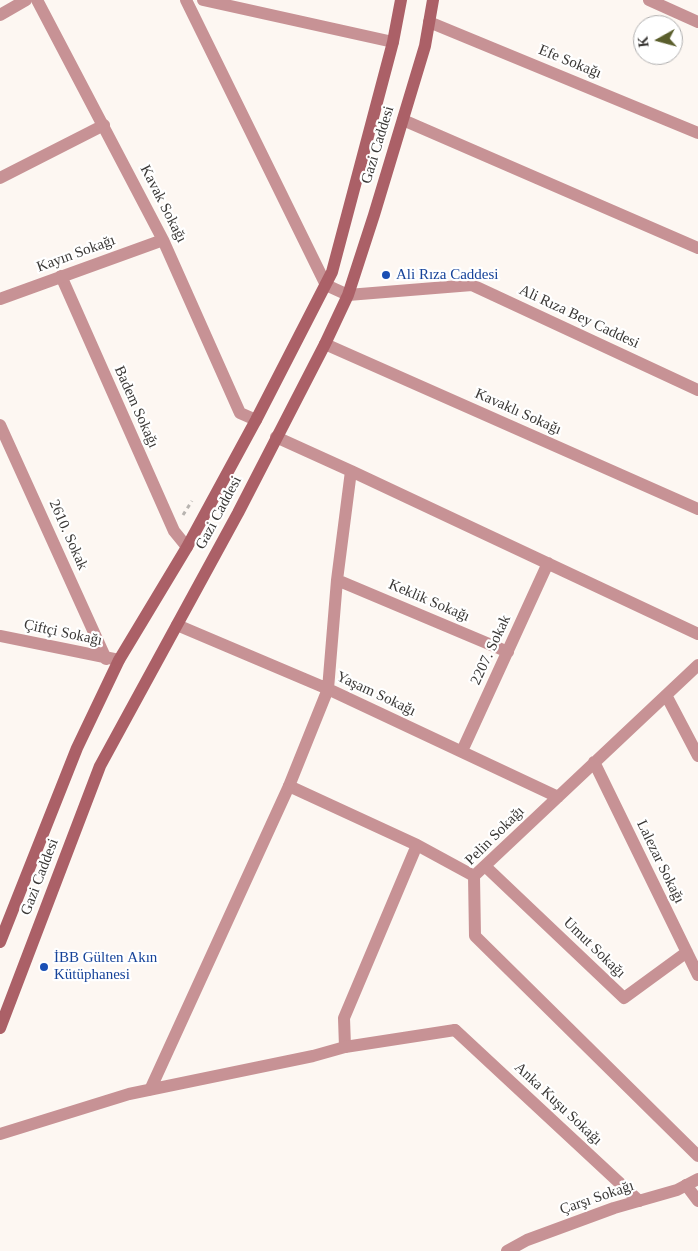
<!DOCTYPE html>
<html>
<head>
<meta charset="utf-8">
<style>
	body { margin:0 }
	#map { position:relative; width:698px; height:1251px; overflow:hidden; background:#fdf7f2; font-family:Georgia,serif }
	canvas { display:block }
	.north { position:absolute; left:633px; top:15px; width:50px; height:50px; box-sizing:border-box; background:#fff; border:1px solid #b0afaf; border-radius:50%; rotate:263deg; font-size:14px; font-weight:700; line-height:20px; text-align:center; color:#3a3836 }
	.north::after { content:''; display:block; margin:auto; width:18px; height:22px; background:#5a5e2c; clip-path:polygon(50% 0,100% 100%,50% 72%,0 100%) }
</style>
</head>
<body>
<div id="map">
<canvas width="698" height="1251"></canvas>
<div class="north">K</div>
</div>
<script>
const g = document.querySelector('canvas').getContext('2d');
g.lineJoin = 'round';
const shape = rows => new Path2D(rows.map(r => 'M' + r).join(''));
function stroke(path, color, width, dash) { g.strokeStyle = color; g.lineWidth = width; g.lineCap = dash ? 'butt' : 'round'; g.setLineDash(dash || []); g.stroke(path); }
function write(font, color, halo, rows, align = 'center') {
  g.font = font + ' Georgia,serif'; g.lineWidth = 4.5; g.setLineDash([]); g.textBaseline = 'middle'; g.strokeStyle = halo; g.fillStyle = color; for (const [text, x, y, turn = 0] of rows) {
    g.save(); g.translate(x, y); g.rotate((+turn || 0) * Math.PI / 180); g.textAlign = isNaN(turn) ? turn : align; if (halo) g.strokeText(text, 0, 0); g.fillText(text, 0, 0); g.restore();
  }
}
const path = shape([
	[183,515,192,501]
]);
const minor = shape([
	[186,0,326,285],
	[203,0,393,42],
	[649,0,698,22],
	[0,15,26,0],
	[429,22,698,133],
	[403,120,698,248],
	[0,178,104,125],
	[61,276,174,531,187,547],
	[325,344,698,509],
	[0,425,106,659],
	[276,437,351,471,337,580,328,689,289,786,417,845,474,876],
	[351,471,698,634],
	[337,580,508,652],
	[177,625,328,689,558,797],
	[698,665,474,876,475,936,698,1156],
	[666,695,698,756],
	[462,751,548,563],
	[594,762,698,975],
	[486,867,624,998,687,952],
	[455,1030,639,1201],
	[345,1047,344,1018,417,845],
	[686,1185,698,1201]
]);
const tertiary = shape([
	[37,0,163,240,240,413,256,420],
	[326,285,348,295,472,285,698,390],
	[0,299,163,240],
	[0,636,119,660],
	[150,1090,289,786],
	[0,1134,129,1094,313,1056,345,1047,455,1030],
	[507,1251,527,1240,614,1208,677,1190,698,1179]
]);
const secondary = shape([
	[0,942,77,748,119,660,187,547,256,420,332,272,393,42,401,0],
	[0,1028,100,766,238,513,325,344,348,295,374,215,425,46,433,0]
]);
const markers = [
	[386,275,5,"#1a4fb4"],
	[44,967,5,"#1a4fb4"]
];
const streetNames = [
	["Efe Sokağı",570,62,22],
	["Gazi Caddesi",378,145,-73],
	["Kavak Sokağı",163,204,63],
	["Kayın Sokağı",76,254,-20],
	["Ali Rıza Bey Caddesi",579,317,25],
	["Badem Sokağı",136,407,66],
	["Kavaklı Sokağı",518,412,24],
	["Gazi Caddesi",219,513,-62],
	["2610. Sokak",68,535,66],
	["Keklik Sokağı",429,601,23],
	["Çiftçi Sokağı",63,633,12],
	["2207. Sokak",491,650,-65],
	["Yaşam Sokağı",376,694,25],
	["Pelin Sokağı",495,836,-45],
	["Lalezar Sokağı",660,862,64],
	["Gazi Caddesi",40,877,-69],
	["Umut Sokağı",594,948,44],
	["Anka Kuşu Sokağı",558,1104,43],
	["Çarşı Sokağı",597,1198,-19]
];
const transitNames = [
	["Ali Rıza Caddesi",396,275],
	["İBB Gülten Akın",54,958],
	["Kütüphanesi",54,975]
];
stroke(path, '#b8b4b0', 3, [4, 4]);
stroke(minor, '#c79295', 12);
stroke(tertiary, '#c79295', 12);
stroke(secondary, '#ab6067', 12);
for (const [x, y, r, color] of markers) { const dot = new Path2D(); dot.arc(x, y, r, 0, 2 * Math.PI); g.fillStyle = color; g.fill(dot); stroke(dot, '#fff', 2); }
write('15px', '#3a3836', '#fff', streetNames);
write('15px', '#164399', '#fff', transitNames, 'left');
</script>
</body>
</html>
